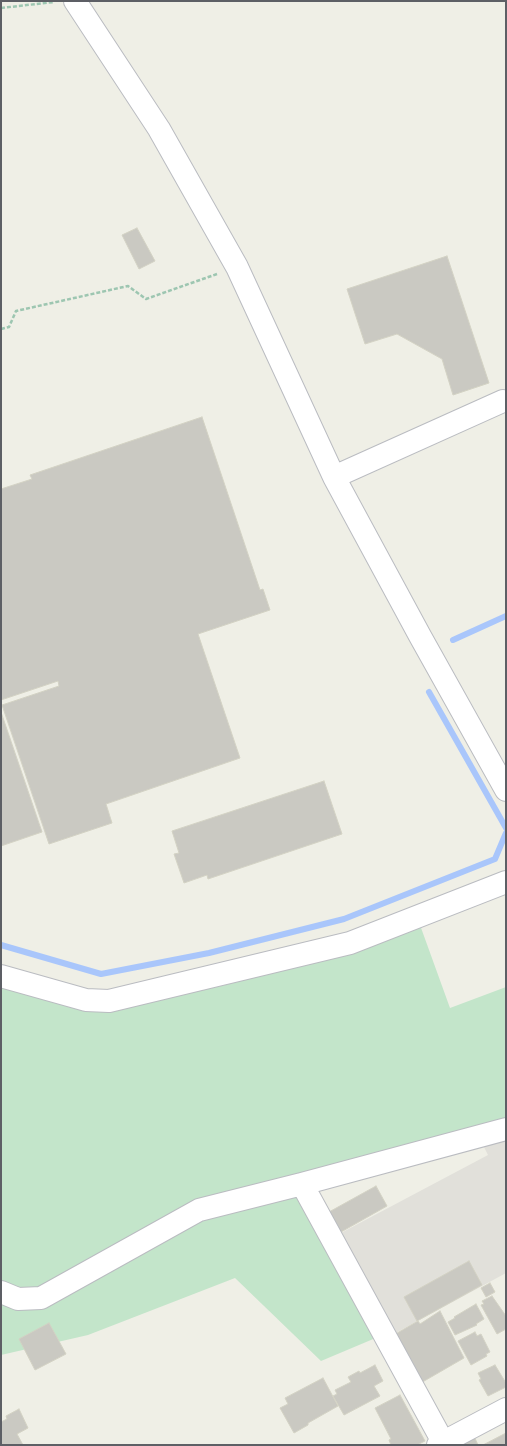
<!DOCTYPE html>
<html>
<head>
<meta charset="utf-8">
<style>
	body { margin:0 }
	#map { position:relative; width:507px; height:1446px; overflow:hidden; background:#efefe6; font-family:Montserrat,sans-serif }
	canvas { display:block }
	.frame { position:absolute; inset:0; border:2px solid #5d5f65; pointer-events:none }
</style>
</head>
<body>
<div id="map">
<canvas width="507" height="1446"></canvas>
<div class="frame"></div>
</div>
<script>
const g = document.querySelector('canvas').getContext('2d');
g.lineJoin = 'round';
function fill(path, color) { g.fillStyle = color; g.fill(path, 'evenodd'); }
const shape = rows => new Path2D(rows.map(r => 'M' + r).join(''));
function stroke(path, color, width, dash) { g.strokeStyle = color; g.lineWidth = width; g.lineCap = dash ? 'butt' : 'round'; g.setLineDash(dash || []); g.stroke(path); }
const industrial = shape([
	[506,1139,506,1273,392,1335,339,1234,488,1155,483,1145]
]);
const green = shape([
	[420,925,450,1008,506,987,506,1125,288,1177,378,1337,321,1361,235,1278,88,1335,1,1355,1,985,79,1009,96,1012,110,1011,221,986,354,952]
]);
const stream = shape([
	[453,640,506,616],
	[429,692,506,828],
	[1,945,101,974,209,953,344,919,495,859,506,833]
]);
const building = shape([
	[137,228,155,261,139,269,122,235,137,228],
	[447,256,489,383,453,395,442,359,397,334,365,344,347,289,447,256],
	[202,417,260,590,263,589,270,610,198,634,240,758,106,804,112,823,49,844,2,705,59,686,58,681,1,700,1,489,32,479,30,475,202,417],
	[1,712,42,832,1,846,1,712],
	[324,781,342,834,208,879,207,875,184,883,174,854,179,853,172,831,324,781],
	[376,1186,387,1206,341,1232,329,1212,376,1186],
	[469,1261,482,1285,417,1321,404,1297,469,1261],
	[490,1283,495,1292,486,1297,481,1288,490,1283],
	[492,1296,506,1316,506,1329,497,1334,481,1305,484,1304,482,1301,492,1296],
	[476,1304,484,1319,476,1324,477,1325,455,1335,448,1322,455,1318,454,1317,476,1304],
	[440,1311,464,1358,419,1384,392,1336,418,1321,420,1324,440,1311],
	[49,1323,66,1354,35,1370,19,1339,49,1323],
	[475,1332,477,1336,481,1334,490,1352,486,1354,487,1356,471,1365,458,1341,475,1332],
	[375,1365,383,1381,374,1386,380,1396,344,1415,333,1396,337,1394,335,1390,351,1382,348,1377,359,1371,360,1373,375,1365],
	[495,1365,506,1383,506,1387,488,1396,479,1380,481,1379,478,1373,495,1365],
	[323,1378,338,1406,308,1423,308,1425,294,1433,280,1408,288,1404,285,1398,323,1378],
	[400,1395,425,1441,417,1445,391,1445,389,1440,391,1439,375,1408,400,1395],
	[19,1409,28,1428,17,1434,23,1445,1,1445,1,1422,7,1419,6,1416,19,1409],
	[506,1433,506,1445,483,1445,506,1433],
	[474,1436,478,1445,458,1445,474,1436]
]);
const path = shape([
	[1,8,54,2],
	[1,329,9,327,16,311,128,286,146,299,217,274]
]);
const minor = shape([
	[75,1,159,129,237,267,334,477,420,636,506,790],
	[334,477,503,401],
	[1,976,86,1000,109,1001,350,943,506,882],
	[302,1184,443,1442],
	[1,1292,18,1299,41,1298,199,1210,302,1184,506,1129],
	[438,1445,506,1409]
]);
fill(industrial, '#e1e0da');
fill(green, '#c3e5ca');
stroke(stream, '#a9c6fb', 6);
fill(building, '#cac9c2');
stroke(building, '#d3d2c4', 1);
stroke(minor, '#babcc1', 24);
stroke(path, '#9dc6b1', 2.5, [4, 2]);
stroke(minor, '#fff', 22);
</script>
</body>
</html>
